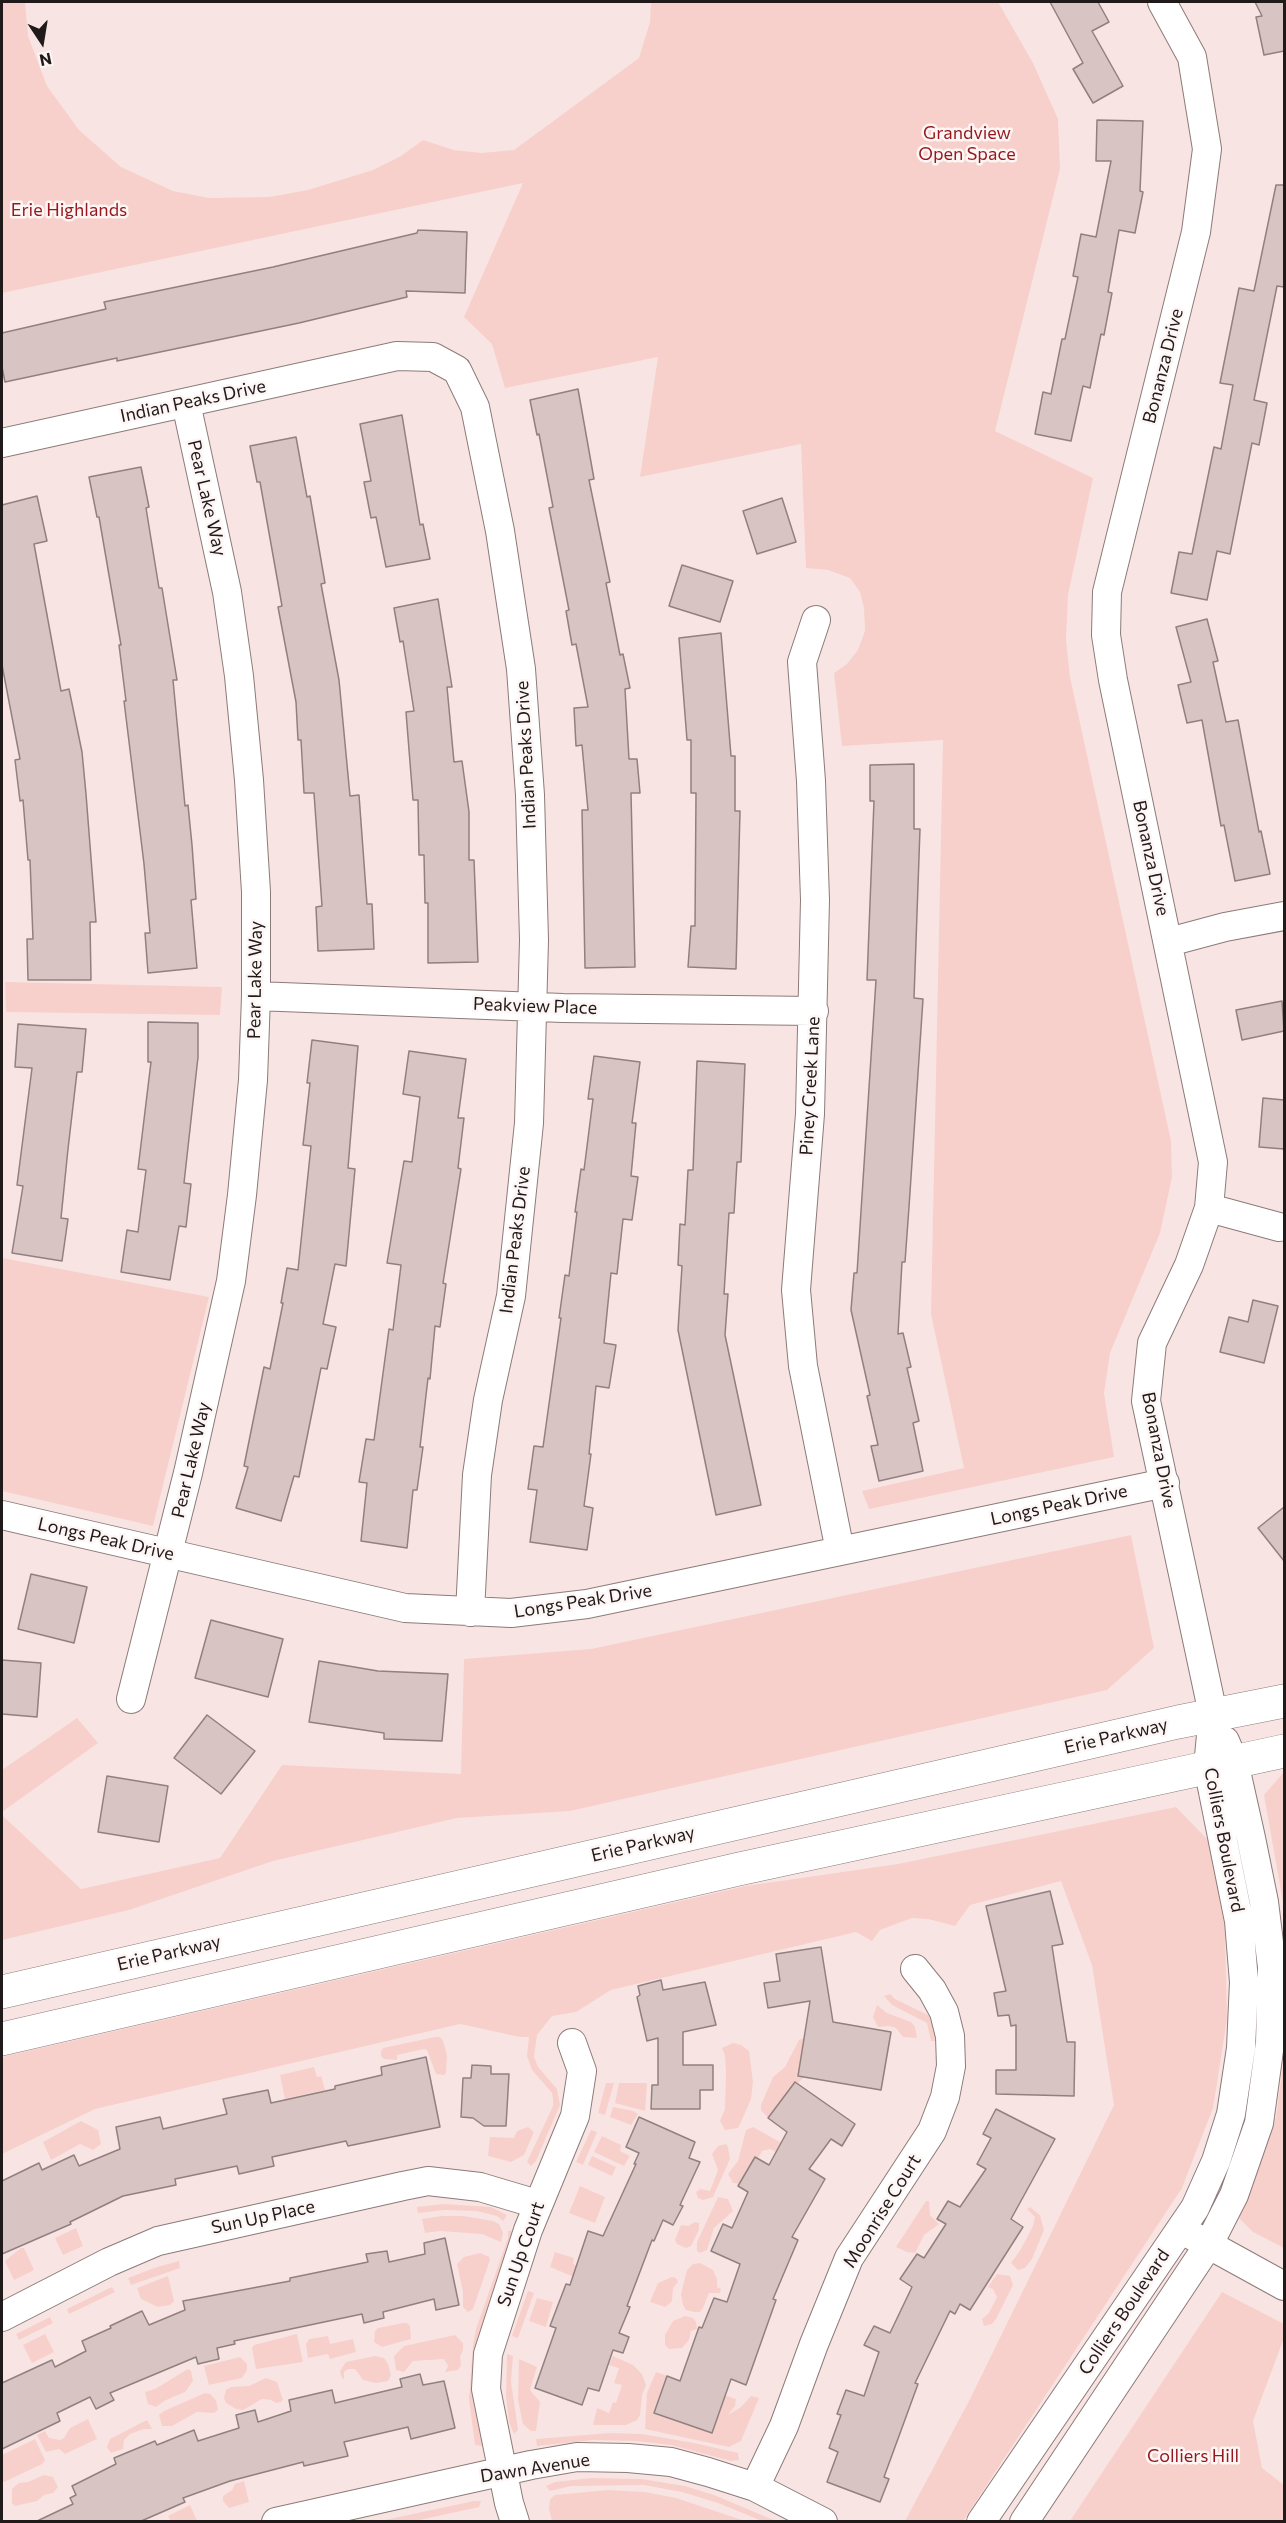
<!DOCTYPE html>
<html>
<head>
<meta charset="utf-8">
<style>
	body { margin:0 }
	#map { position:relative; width:1286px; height:2523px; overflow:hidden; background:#f8e5e3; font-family:Commissioner,sans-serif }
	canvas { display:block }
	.frame { position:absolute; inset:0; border:3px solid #211a1a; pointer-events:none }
	.north { position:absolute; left:12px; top:12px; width:60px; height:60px; -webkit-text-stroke:4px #fdf6f5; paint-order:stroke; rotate:168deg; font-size:16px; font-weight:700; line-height:24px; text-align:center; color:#211a1a }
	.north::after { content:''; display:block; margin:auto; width:21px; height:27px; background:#211a1a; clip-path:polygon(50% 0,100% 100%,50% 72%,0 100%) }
</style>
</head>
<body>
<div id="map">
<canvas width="1286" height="2523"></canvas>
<div class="frame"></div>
<div class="north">N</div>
</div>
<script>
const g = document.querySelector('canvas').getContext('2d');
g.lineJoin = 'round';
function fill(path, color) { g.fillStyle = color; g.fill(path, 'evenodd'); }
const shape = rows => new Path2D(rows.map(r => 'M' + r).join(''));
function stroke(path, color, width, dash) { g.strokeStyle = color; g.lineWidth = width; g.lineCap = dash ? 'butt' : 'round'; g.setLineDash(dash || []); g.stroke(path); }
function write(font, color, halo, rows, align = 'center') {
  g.font = font + ' Commissioner,sans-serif'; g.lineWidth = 5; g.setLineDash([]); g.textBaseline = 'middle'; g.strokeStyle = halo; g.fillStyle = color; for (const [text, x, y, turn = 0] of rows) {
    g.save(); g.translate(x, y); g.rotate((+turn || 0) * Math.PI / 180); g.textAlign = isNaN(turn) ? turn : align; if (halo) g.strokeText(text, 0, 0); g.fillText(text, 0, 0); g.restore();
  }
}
const green = shape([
	[2,2,25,2,28,36,47,86,79,130,121,167,173,191,209,198,269,197,308,190,373,170,401,156,423,140,454,150,481,153,514,150,639,58,650,22,651,2,998,2,1033,63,1058,119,1060,169,995,431,1093,478,1068,595,1066,640,1070,677,1171,1141,1172,1177,1160,1233,1110,1353,1104,1393,1114,1457,869,1509,862,1491,964,1468,931,1314,943,740,842,746,834,673,847,664,858,650,865,631,864,608,860,592,850,578,828,570,806,568,801,444,640,477,658,357,505,388,492,344,464,317,523,183,2,293],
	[5,982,222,987,220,1015,6,1012],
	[2,1258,209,1297,153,1526,2,1491],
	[1131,1535,1154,1648,1107,1690,570,1811,457,1818,273,1861,129,1910,2,1940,2,1815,81,1889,220,1858,282,1765,461,1774,464,1659,591,1649],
	[77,1718,98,1743,2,1812,2,1770],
	[1284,1772,1284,1908,1264,1795],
	[1176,1807,1208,1840,1225,1928,1227,2019,1213,2108,1182,2188,963,2521,905,2521,969,2401,1114,2105,1092,1965,1061,1881,970,1905,955,1926,928,1919,912,1918,880,1930,872,1941,856,1932,611,1990,576,2012,552,2016,537,2035,534,2057,538,2067,557,2089,560,2105,536,2161,531,2166,527,2162,553,2106,553,2099,552,2093,532,2070,527,2056,529,2037,520,2037,460,2024,95,2109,2,2154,2,2057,746,1886,898,1864],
	[890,1994,895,1999,928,2015,932,2020,937,2041,931,2041,927,2023,892,2005,884,1996],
	[877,2005,887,2013,911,2022,915,2027,917,2038,903,2037,896,2028,889,2026,878,2027,873,2017],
	[810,2035,817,2065,799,2082,776,2118,770,2120,761,2110,761,2105,773,2077,785,2067,799,2040],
	[435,2037,440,2037,443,2041,447,2055,446,2073,444,2075,436,2074,427,2050,424,2049,397,2055,397,2060,384,2059,381,2056,381,2051,383,2048],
	[733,2043,741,2045,749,2051,753,2082,751,2099,741,2122,738,2128,725,2130,720,2121,725,2109,726,2073,725,2056,722,2048],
	[1284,2057,1284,2248,1253,2232,1239,2218,1276,2117],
	[314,2067,317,2077,321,2076,325,2090,285,2099,280,2075],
	[606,2083,614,2083,605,2115,598,2113],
	[619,2083,647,2083,645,2111,615,2103],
	[613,2107,633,2111,638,2114,631,2125,610,2117],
	[81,2121,98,2130,101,2144,93,2150,80,2144,51,2160,43,2142],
	[528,2127,534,2132,524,2155,511,2162,488,2156,490,2137,514,2138,517,2131],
	[753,2127,780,2142,784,2146,778,2153,770,2149,762,2151,745,2184,733,2183,728,2174,738,2161,746,2130],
	[591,2130,597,2132,583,2165,576,2162],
	[602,2136,621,2145,620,2151,630,2156,624,2166,594,2152],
	[726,2144,728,2147,730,2159,713,2197,703,2200,698,2198,696,2192,700,2189,710,2191,718,2170,712,2154,718,2146],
	[592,2156,616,2167,612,2176,588,2165],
	[580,2186,605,2197,595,2223,569,2213],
	[718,2197,728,2199,733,2211,714,2228,707,2250,700,2253,697,2251,697,2242],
	[926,2201,929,2201,930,2215,939,2224,924,2235,915,2253,907,2252,896,2247],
	[443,2204,491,2207,507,2215,503,2221,497,2216,477,2211,445,2210,418,2213,417,2207],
	[1030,2207,1040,2215,1044,2230,1032,2259,1025,2268,1018,2270,1011,2263,1021,2249,1033,2226,1035,2217,1027,2209],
	[442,2216,463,2216,493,2221,499,2224,503,2233,501,2242,482,2234,440,2231,425,2233,422,2219],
	[695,2222,699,2223,699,2230,691,2246,686,2248,677,2244,675,2240,681,2225,688,2226],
	[76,2228,83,2246,63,2255,55,2238],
	[516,2230,482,2446,475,2445,469,2399,473,2345,476,2329,508,2238,508,2231],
	[21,2248,24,2248,34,2270,14,2280,5,2261],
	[555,2252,574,2258,573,2264,585,2269,581,2280,550,2267],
	[480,2253,489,2257,490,2260,473,2309,468,2312,463,2307,463,2292,457,2264,464,2257],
	[179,2261,180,2268,131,2285,128,2278,157,2267],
	[700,2263,713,2270,717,2279,717,2287,721,2289,720,2293,709,2293,703,2308,700,2312,694,2312,686,2310,683,2305,681,2294,687,2270,693,2264],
	[997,2274,1010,2276,1013,2285,996,2319,992,2324,984,2326,982,2319,989,2313,997,2297,993,2289,988,2287],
	[168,2276,174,2301,170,2305,158,2307,141,2299,137,2288],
	[672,2277,676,2278,678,2282,673,2288,672,2301,669,2304,665,2307,650,2302,658,2283],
	[112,2287,115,2292,69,2314,67,2309],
	[528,2291,534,2293,518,2338,512,2336],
	[1222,2292,1284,2324,1284,2338,1253,2421,1262,2468,1284,2485,1284,2521,1070,2521],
	[537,2298,553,2302,546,2327,529,2321],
	[685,2316,693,2318,696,2322,697,2329,691,2331,689,2340,682,2348,669,2349,665,2345,665,2335,673,2321],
	[50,2317,53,2323,19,2340,16,2334],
	[403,2323,407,2323,410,2326,411,2339,382,2347,374,2342,375,2331,378,2328],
	[45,2334,54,2352,32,2363,23,2345],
	[297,2334,303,2362,256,2369,252,2348,254,2345],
	[455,2335,463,2343,463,2350,460,2357,461,2365,458,2370,445,2372,448,2366,444,2359,413,2361,404,2372,396,2370,394,2356,404,2346],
	[328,2336,330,2344,353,2339,356,2352,330,2359,328,2354,308,2358,306,2344,309,2339],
	[507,2354,513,2356,511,2381,518,2430,514,2434,509,2422,506,2396],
	[375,2356,384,2358,388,2364,391,2375,388,2381,376,2383,363,2380,355,2369,348,2369,344,2372,344,2380,341,2376,340,2371,346,2362],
	[613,2356,633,2365,642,2374,646,2385,642,2395,640,2415,637,2420,626,2425,593,2425,597,2408,609,2413,613,2402,616,2403,622,2385,614,2383,619,2368,609,2365],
	[240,2357,247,2364,247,2370,242,2378,209,2385,204,2366],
	[519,2359,537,2367,530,2390,540,2402,536,2431,531,2431,523,2424,518,2400],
	[188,2369,191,2371,193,2381,185,2392,164,2401,156,2407,148,2404,145,2392,155,2389],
	[656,2372,736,2399,735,2406,728,2415,741,2407,751,2396,759,2398,741,2441,729,2447,645,2429,647,2393],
	[266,2378,277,2382,283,2400,281,2402,276,2403,271,2400,262,2399,243,2410,236,2409,226,2403,224,2398,226,2390,231,2387,249,2386],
	[205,2393,210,2394,216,2400,218,2410,214,2413,197,2412,172,2426,162,2426,159,2415,164,2411],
	[88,2419,97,2439,65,2454,59,2449,46,2452,37,2435,45,2431,49,2438,60,2440,64,2438,70,2428],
	[147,2420,152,2429,144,2429,130,2434,124,2440,123,2449,111,2453,107,2447,110,2439],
	[610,2433,642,2434,694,2443,738,2453,739,2460,731,2461,671,2445,636,2441,593,2440,537,2446,536,2439],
	[35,2439,45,2460,42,2464,4,2482,2,2481,2,2455],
	[44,2475,53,2477,58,2487,53,2493,44,2495,37,2501,28,2503,15,2506,12,2503,12,2489,19,2483,28,2482],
	[591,2478,641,2479,685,2486,714,2495,776,2521,762,2521,718,2503,682,2492,644,2485,571,2486,550,2491,546,2486,555,2482],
	[244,2481,249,2502,229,2508,223,2501,223,2496,232,2490,235,2484],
	[608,2490,645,2492,676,2498,745,2521,552,2521,549,2509,550,2499,555,2495],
	[474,2501,481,2501,479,2507,415,2521,380,2521],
	[190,2505,197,2521,171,2521,168,2516]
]);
const building = shape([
	[1050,2,1098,2,1109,22,1092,31,1123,86,1093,103,1073,69,1083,63,1050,2],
	[1255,2,1284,2,1284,51,1264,55,1256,17,1262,16,1255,2],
	[1097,120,1143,121,1140,191,1143,192,1135,233,1119,230,1108,292,1112,293,1104,335,1101,334,1090,388,1083,386,1071,441,1035,434,1043,392,1051,394,1062,339,1065,339,1078,277,1073,276,1081,234,1096,237,1111,161,1096,161,1097,120],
	[1276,185,1284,185,1284,287,1277,286,1254,400,1267,403,1259,445,1252,443,1230,554,1217,551,1207,600,1171,593,1179,552,1192,554,1214,447,1221,449,1233,385,1220,383,1239,288,1254,291,1276,185],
	[418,230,467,232,465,293,406,291,407,297,299,323,117,361,117,358,5,382,2,367,2,333,106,309,104,302,273,267,417,233,418,230],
	[578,389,594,479,589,480,610,582,606,583,620,655,623,654,630,688,625,689,629,759,637,759,640,793,631,793,635,967,585,968,582,810,588,810,582,745,576,746,574,708,588,707,576,644,572,645,566,611,569,610,549,508,553,507,539,434,537,435,530,400,578,389],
	[402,415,420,525,423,524,430,559,386,567,376,517,371,518,364,482,371,481,360,424,402,415],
	[296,437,307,497,310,496,325,583,321,584,339,680,350,796,359,795,367,904,372,904,374,949,318,951,316,907,322,906,314,793,304,793,301,740,298,740,296,702,278,607,282,606,260,482,257,482,250,446,296,437],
	[141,467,149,507,146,508,159,588,162,588,177,680,173,680,185,806,188,805,192,845,196,899,191,900,197,968,148,973,145,933,150,933,144,864,124,701,126,701,119,645,121,645,99,517,97,517,89,477,141,467],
	[37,496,47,541,34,544,61,691,69,689,82,752,86,794,96,922,90,922,91,980,28,980,27,939,33,939,30,860,28,860,23,800,20,801,15,760,20,759,2,665,2,505,37,496],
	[782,498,796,542,757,554,743,511,782,498],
	[682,565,733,581,720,622,669,606,682,565],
	[438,599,452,687,447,687,454,762,462,761,469,812,469,860,474,860,478,962,428,963,428,903,425,903,424,855,419,855,418,800,413,800,406,712,414,711,403,641,400,642,394,608,438,599],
	[1207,619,1218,661,1213,662,1226,722,1238,720,1259,832,1261,831,1270,874,1235,881,1224,825,1221,826,1202,720,1187,723,1178,685,1191,682,1176,627,1207,619],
	[721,633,731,756,735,756,735,811,740,811,736,969,688,967,691,926,695,926,696,793,691,793,691,740,687,740,679,638,721,633],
	[914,764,914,829,920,829,914,998,923,999,909,1207,905,1262,902,1262,898,1334,903,1333,911,1367,907,1368,919,1421,913,1423,923,1471,879,1481,871,1446,878,1445,867,1396,870,1395,851,1310,854,1273,857,1273,876,980,867,980,874,801,870,801,870,765,914,764],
	[1282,1001,1284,1031,1242,1040,1236,1010,1282,1001],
	[148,1022,198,1023,198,1057,184,1183,191,1184,186,1227,179,1226,170,1280,121,1272,127,1230,138,1232,146,1170,138,1169,151,1062,148,1062,148,1022],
	[18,1024,86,1029,82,1072,77,1072,68,1149,61,1218,68,1219,62,1261,12,1253,23,1186,17,1185,32,1068,15,1067,18,1024],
	[312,1040,358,1046,348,1168,355,1169,346,1266,335,1264,323,1324,336,1327,327,1369,321,1368,299,1477,294,1476,281,1521,236,1508,248,1467,244,1466,264,1367,270,1369,283,1303,281,1303,287,1268,298,1270,311,1146,303,1145,310,1083,307,1083,312,1040],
	[409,1051,466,1059,458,1118,464,1118,458,1168,461,1169,443,1283,446,1284,440,1327,435,1326,430,1379,428,1378,420,1447,423,1447,417,1490,413,1490,407,1548,361,1541,367,1483,359,1482,366,1439,374,1440,389,1329,393,1330,401,1265,387,1263,404,1161,412,1162,420,1097,403,1094,409,1051],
	[594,1056,640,1062,632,1123,636,1123,631,1176,638,1177,632,1220,623,1219,617,1274,611,1273,604,1343,616,1345,609,1388,596,1386,589,1454,591,1454,584,1506,593,1508,587,1550,530,1542,537,1490,528,1489,534,1446,543,1447,561,1318,559,1318,565,1275,569,1276,577,1212,575,1212,581,1169,584,1170,593,1099,588,1099,594,1056],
	[697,1061,745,1064,741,1162,737,1162,734,1213,729,1213,724,1294,728,1294,725,1335,761,1505,716,1515,678,1330,682,1266,678,1265,680,1224,685,1225,688,1170,693,1170,697,1061],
	[1263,1098,1284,1100,1284,1149,1259,1147,1263,1098],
	[1253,1300,1278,1306,1264,1363,1220,1352,1229,1317,1248,1322,1253,1300],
	[1284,1507,1284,1561,1258,1528,1284,1507],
	[31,1574,87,1587,74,1643,18,1629,31,1574],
	[211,1620,283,1639,268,1697,195,1678,211,1620],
	[2,1660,41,1663,37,1717,2,1714,2,1660],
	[319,1661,378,1671,448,1674,442,1741,384,1739,384,1733,309,1722,319,1661],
	[207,1715,255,1751,221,1794,174,1758,207,1715],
	[107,1776,168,1786,159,1842,98,1832,107,1776],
	[1050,1891,1063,1944,1052,1946,1067,2042,1075,2042,1074,2096,996,2094,996,2070,1016,2070,1016,2025,1011,2026,1009,2015,998,2016,994,1993,1006,1991,986,1906,1050,1891],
	[821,1947,833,2022,891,2032,881,2090,798,2076,810,2001,768,2008,764,1983,780,1981,776,1954,821,1947],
	[661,1980,663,1990,705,1982,716,2025,683,2032,683,2065,713,2065,713,2090,700,2090,700,2109,651,2109,652,2085,658,2085,658,2038,647,2041,637,1997,640,1995,638,1986,661,1980],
	[426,2057,440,2127,348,2146,346,2141,272,2157,274,2166,239,2174,237,2166,175,2179,176,2185,123,2196,70,2222,71,2224,2,2254,2,2181,39,2163,42,2170,74,2155,79,2166,120,2149,116,2127,160,2117,163,2129,227,2114,223,2099,268,2090,271,2103,335,2089,335,2086,382,2075,381,2067,426,2057],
	[472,2065,491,2066,491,2074,509,2074,506,2126,484,2126,473,2118,461,2117,463,2078,471,2078,472,2065],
	[795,2082,855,2124,842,2146,831,2139,809,2169,825,2179,792,2237,798,2240,773,2299,776,2300,746,2385,731,2379,712,2433,654,2413,667,2376,680,2381,699,2327,702,2328,714,2298,727,2302,740,2264,711,2251,723,2224,732,2228,748,2192,738,2186,755,2157,769,2165,787,2132,768,2118,795,2082],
	[996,2109,1055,2139,1011,2219,1023,2227,970,2310,960,2304,955,2314,950,2311,915,2383,918,2384,884,2477,889,2479,880,2502,827,2482,838,2452,829,2448,841,2415,837,2414,846,2390,864,2396,879,2352,864,2345,874,2326,890,2333,912,2287,900,2279,917,2254,924,2258,946,2224,937,2219,948,2201,960,2207,986,2169,977,2164,991,2138,983,2134,996,2109],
	[639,2117,695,2142,689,2158,700,2162,680,2205,683,2206,673,2225,663,2220,654,2241,652,2240,627,2306,630,2307,619,2333,629,2337,623,2353,613,2350,599,2391,588,2388,582,2405,535,2388,556,2328,550,2326,566,2284,570,2285,588,2231,603,2236,636,2164,634,2164,639,2153,626,2147,639,2117],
	[445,2238,459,2305,436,2310,434,2299,383,2312,384,2318,364,2323,362,2314,234,2341,235,2344,217,2348,219,2359,198,2364,196,2357,110,2393,114,2400,96,2409,90,2397,57,2413,60,2421,2,2449,2,2383,52,2360,55,2367,86,2351,82,2341,111,2328,110,2326,142,2311,149,2325,185,2310,183,2301,290,2281,290,2278,368,2262,366,2254,387,2251,389,2262,425,2254,424,2243,445,2238],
	[420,2374,423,2385,444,2381,455,2428,411,2439,408,2427,344,2442,348,2456,304,2466,303,2462,230,2481,183,2498,185,2502,139,2522,35,2522,73,2504,70,2498,76,2495,72,2486,116,2464,114,2458,155,2441,157,2445,194,2430,198,2441,239,2428,236,2415,255,2410,258,2422,291,2411,289,2400,332,2390,335,2403,402,2387,400,2379,420,2374]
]);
const minor = shape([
	[2,443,397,356,433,357,457,370,475,407,500,531,521,669,530,795,534,940,529,1123,511,1296,488,1400,477,1475,470,1612],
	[816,620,802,662,811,781,815,900,810,1114,796,1290,803,1366,840,1551],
	[1169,942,1225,927,1284,916],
	[256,996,563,1008,814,1011],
	[1209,1208,1279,1227],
	[2,1515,405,1608,511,1613,587,1604,1165,1483],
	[131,1699,188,1473,231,1281,242,1195,253,1080,256,996,256,892,249,780,239,676,227,592,186,403],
	[1193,2236,1284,2286],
	[2,2317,109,2262,158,2241,403,2186,428,2181,480,2187,537,2204],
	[755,2487,784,2426,814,2344,849,2258,932,2131,945,2097,951,2066,950,2036,944,2012,932,1990,915,1969],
	[276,2522,531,2465,577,2457,628,2458,671,2462,708,2472,755,2487,823,2522],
	[515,2522,509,2503,486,2389,488,2354,528,2230,575,2116,582,2071,572,2043],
	[981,2522,1195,2208,1216,2161,1231,2114,1241,2048,1244,1982,1239,1921,1208,1767,1213,1714,1146,1401,1152,1343,1189,1265,1209,1208,1213,1162,1113,680,1106,635,1107,592,1196,232,1207,149,1192,57,1162,2],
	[1024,2522,1209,2244,1234,2195,1259,2123,1270,2043,1272,1967,1264,1902,1251,1838,1234,1762,1225,1741]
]);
const major = shape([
	[2,1992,1178,1722,1284,1701],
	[2,2039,739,1869,1284,1751]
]);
const parkNames = [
	["Grandview",967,133],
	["Open Space",967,154],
	["Erie Highlands",69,210],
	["Colliers Hill",1193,2456]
];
const streetNames = [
	["Bonanza Drive",1163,366,-76],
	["Indian Peaks Drive",193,401,-12],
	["Pear Lake Way",207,498,77],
	["Indian Peaks Drive",526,755,-93],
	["Bonanza Drive",1151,858,78],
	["Pear Lake Way",255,980,-89],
	["Peakview Place",535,1006,2],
	["Piney Creek Lane",810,1086,-87],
	["Indian Peaks Drive",515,1240,-83],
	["Bonanza Drive",1159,1450,79],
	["Pear Lake Way",191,1460,-77],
	["Longs Peak Drive",1059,1505,-12],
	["Longs Peak Drive",106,1539,13],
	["Longs Peak Drive",583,1601,-9],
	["Erie Parkway",1116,1736,-13],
	["Colliers Boulevard",1224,1840,79],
	["Erie Parkway",643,1844,-13],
	["Erie Parkway",169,1953,-13],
	["Moonrise Court",882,2211,-58],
	["Sun Up Place",263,2217,-12],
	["Sun Up Court",521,2254,-71],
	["Colliers Boulevard",1124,2312,-56],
	["Dawn Avenue",535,2468,-9]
];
fill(green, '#f8d0cb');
fill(building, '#d8c5c3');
stroke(building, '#91807f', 1.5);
stroke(minor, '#8c7b79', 30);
stroke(major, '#8c7b79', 34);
stroke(minor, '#fff', 28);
stroke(major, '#fff', 33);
write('18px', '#94181d', '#fdf6f5', parkNames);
write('18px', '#211a1a', '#fdf6f5', streetNames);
</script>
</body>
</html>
